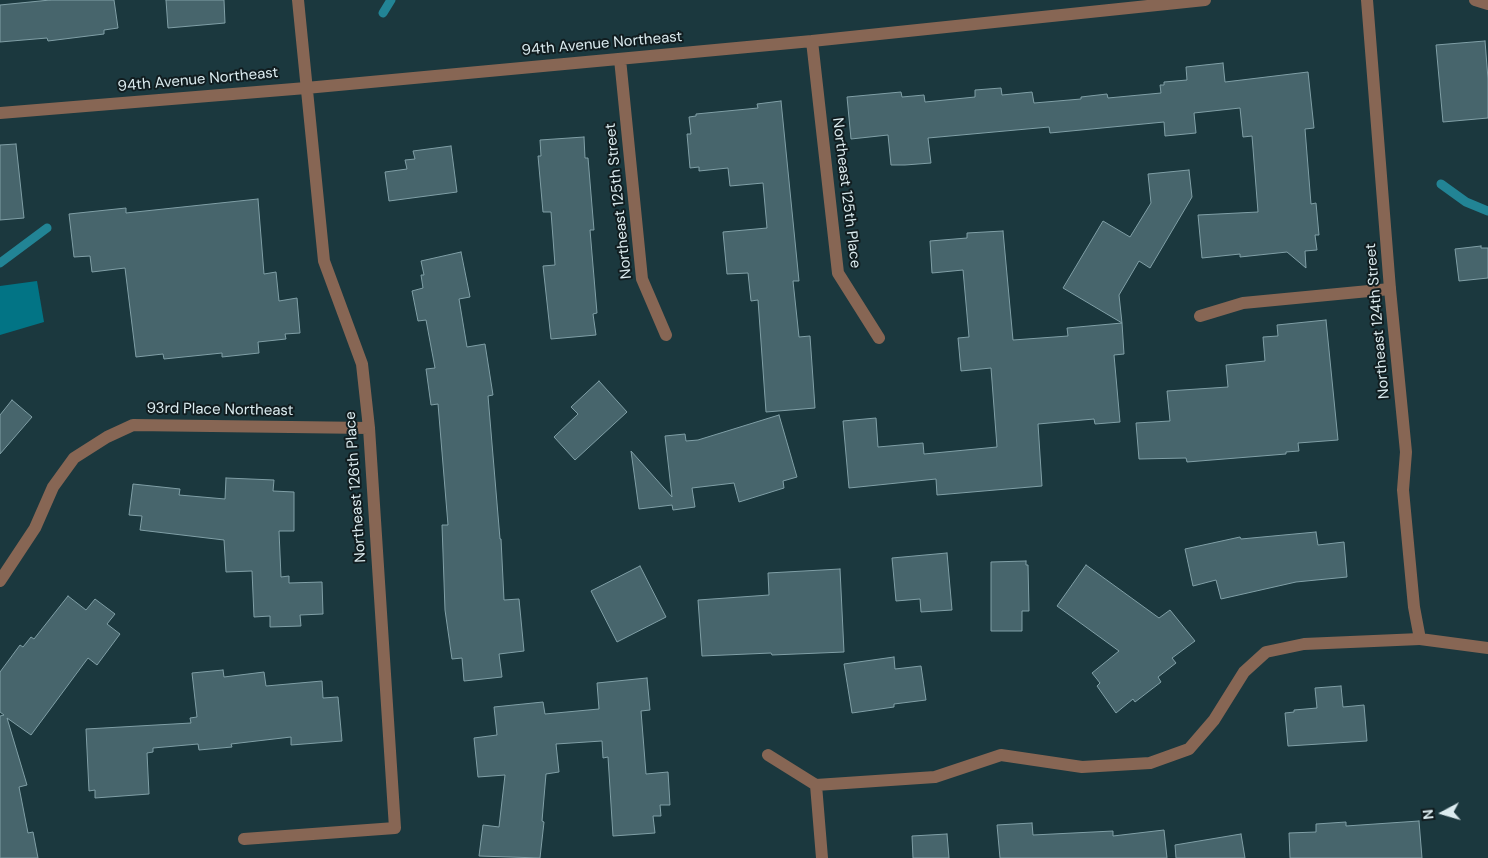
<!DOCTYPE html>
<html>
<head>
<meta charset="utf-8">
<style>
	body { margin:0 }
	#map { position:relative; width:1488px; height:858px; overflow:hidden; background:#1b383e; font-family:"DM Sans",sans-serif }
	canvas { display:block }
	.north { position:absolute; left:1418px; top:788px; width:50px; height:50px; -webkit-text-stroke:4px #111d20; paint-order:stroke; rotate:264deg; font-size:14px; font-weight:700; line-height:20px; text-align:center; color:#dbebef }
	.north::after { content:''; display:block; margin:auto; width:18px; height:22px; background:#dbebef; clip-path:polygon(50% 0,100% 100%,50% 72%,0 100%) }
</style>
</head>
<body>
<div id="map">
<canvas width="1488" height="858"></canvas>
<div class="north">N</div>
</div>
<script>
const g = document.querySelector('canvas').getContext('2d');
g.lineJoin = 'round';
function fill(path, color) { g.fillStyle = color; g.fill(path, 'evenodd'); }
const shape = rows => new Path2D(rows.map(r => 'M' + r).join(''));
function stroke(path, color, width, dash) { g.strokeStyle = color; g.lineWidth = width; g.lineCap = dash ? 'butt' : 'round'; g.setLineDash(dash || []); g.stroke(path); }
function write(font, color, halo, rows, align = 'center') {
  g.font = font + ' "DM Sans",sans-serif'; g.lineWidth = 4; g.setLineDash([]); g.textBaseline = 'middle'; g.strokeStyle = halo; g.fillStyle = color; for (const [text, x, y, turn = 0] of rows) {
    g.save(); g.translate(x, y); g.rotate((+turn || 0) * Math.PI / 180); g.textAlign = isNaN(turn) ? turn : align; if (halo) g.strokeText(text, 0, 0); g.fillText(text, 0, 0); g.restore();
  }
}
const forest = shape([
	[37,281,44,322,0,335,0,286]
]);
const stream = shape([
	[383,13,391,0],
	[1441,184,1466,202,1488,211],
	[0,263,47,228]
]);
const building = shape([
	[50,0,114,0,118,28,104,30,104,34,48,41,47,38,0,42,0,5,50,0],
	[166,0,224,0,225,23,168,28,166,0],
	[1485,41,1488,79,1488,118,1443,122,1436,45,1485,41],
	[1223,63,1225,82,1308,72,1314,128,1305,129,1311,204,1316,203,1319,235,1315,235,1317,250,1305,251,1306,268,1287,252,1240,257,1240,254,1202,258,1198,215,1258,212,1252,136,1243,137,1240,108,1194,113,1196,133,1165,136,1164,122,1050,133,1049,127,928,138,931,163,905,165,891,165,888,135,851,139,847,97,901,92,902,97,924,95,925,102,975,97,975,90,1001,88,1002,95,1032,92,1034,103,1081,99,1081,97,1107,94,1108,98,1161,93,1160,85,1164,85,1164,82,1187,80,1186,67,1223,63],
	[781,101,799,281,793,281,799,337,810,336,815,408,766,412,758,300,751,301,748,273,727,274,723,232,767,228,763,183,730,186,728,168,699,171,699,167,690,168,687,134,691,134,689,117,696,116,696,114,758,108,757,104,781,101],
	[584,137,585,158,588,158,594,230,590,230,597,313,593,314,596,335,551,339,543,266,555,265,551,212,543,212,538,156,541,156,540,140,584,137],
	[16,144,24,218,0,220,0,145,16,144],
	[451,146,457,192,389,201,385,172,407,169,405,160,415,159,413,151,451,146],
	[1189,170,1192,197,1150,268,1139,261,1119,295,1122,323,1063,288,1103,221,1130,237,1151,203,1148,174,1189,170],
	[258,199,264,274,276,272,279,301,297,298,300,333,285,334,286,339,258,342,259,353,222,357,222,353,164,359,163,354,136,357,125,268,92,272,90,256,74,257,69,214,126,208,126,213,258,199],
	[1003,231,1013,340,1068,336,1067,328,1122,323,1124,354,1114,355,1120,422,1095,424,1094,419,1038,424,1042,486,937,495,936,479,849,488,843,421,876,418,878,447,923,443,924,454,997,447,991,368,961,371,958,338,969,337,963,270,932,273,930,241,967,238,967,233,1003,231],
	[1481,246,1481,248,1488,248,1488,278,1459,281,1455,249,1481,246],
	[461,252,470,297,459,299,467,347,485,344,493,395,488,396,500,539,501,539,504,600,519,599,524,651,499,654,502,677,464,681,462,658,452,659,445,610,442,525,448,525,438,404,431,405,426,369,435,368,426,320,418,321,412,291,423,288,421,275,424,275,421,261,461,252],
	[1326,320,1338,440,1298,443,1299,451,1286,452,1286,454,1187,462,1186,458,1139,459,1136,423,1170,421,1167,391,1228,387,1226,365,1265,361,1263,337,1278,336,1277,325,1326,320],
	[599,381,627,412,575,460,554,437,578,414,571,407,599,381],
	[12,400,32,417,0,454,0,415,12,400],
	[779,415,797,477,783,481,784,488,739,502,734,483,692,488,695,507,673,510,672,505,639,509,631,451,672,497,665,436,685,434,686,441,698,440,779,415],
	[226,478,274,480,273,491,294,492,294,531,279,531,281,577,289,576,289,583,322,582,323,614,300,615,301,626,270,627,270,616,254,617,252,571,226,572,224,540,140,530,142,516,129,515,133,484,180,489,179,495,225,499,226,478],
	[1316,532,1318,545,1344,542,1347,577,1296,582,1221,599,1216,580,1193,586,1185,549,1240,537,1241,539,1316,532],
	[947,553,952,610,921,612,920,599,896,601,892,558,947,553],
	[1026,561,1026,565,1028,565,1029,611,1022,611,1022,631,991,631,991,562,1026,561],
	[1086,565,1159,618,1170,610,1195,641,1172,658,1176,663,1158,677,1161,682,1135,702,1133,699,1116,713,1097,686,1100,683,1092,673,1119,651,1057,606,1086,565],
	[640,566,666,617,617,642,591,591,640,566],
	[840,569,844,652,772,655,771,653,702,656,698,600,769,595,768,573,840,569],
	[68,596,86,610,95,599,115,614,107,624,120,634,97,665,88,658,31,735,7,718,27,785,19,787,28,833,33,832,38,858,0,858,0,716,4,715,0,712,0,672,20,645,23,647,31,637,34,639,68,596],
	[894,657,895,669,921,666,926,700,894,704,894,707,852,713,844,664,894,657],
	[223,670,224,677,264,672,266,686,322,681,323,698,338,697,342,741,291,745,291,737,231,744,232,747,199,750,198,744,153,748,153,752,147,753,149,794,95,798,95,790,89,791,86,729,191,723,190,718,197,717,192,673,223,670],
	[647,678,650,710,641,711,646,774,668,772,670,805,660,805,661,816,653,816,655,833,613,836,608,757,603,758,602,741,556,744,559,772,546,774,542,821,544,822,540,858,479,856,483,825,499,827,505,775,478,777,474,738,497,735,494,707,543,702,545,714,599,709,597,683,647,678],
	[1341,686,1343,707,1364,705,1367,741,1288,746,1285,713,1294,712,1294,710,1317,708,1315,688,1341,686],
	[1419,821,1422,858,1290,858,1289,833,1316,832,1316,824,1346,822,1346,826,1419,821],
	[1032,823,1033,835,1113,831,1113,836,1164,830,1167,858,1000,858,997,825,1032,823],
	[947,834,949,858,913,858,912,836,947,834],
	[1241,834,1245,858,1176,858,1175,845,1241,834]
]);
const minor = shape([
	[1475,0,1488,4],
	[812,41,838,273,879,338],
	[620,59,642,279,666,335],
	[0,113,306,88,812,41,1205,0],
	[1200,316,1243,303,1390,289],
	[0,581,35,528,53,487,74,458,107,437,133,425,369,428],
	[768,755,816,785,935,777,1001,755,1082,767,1150,763,1189,749,1214,720,1244,672,1266,652,1304,644,1420,639],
	[816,785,822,858],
	[244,839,395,828,369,428,362,364,324,261,298,0]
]);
const tertiary = shape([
	[1367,0,1390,289,1406,452,1403,490,1414,607,1420,639,1488,648]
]);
const streetNames = [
	["94th Avenue Northeast",602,44,-5],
	["94th Avenue Northeast",198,80,-5],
	["Northeast 125th Place",846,193,83],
	["Northeast 125th Street",619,201,-96],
	["Northeast 124th Street",1378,321,-95],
	["93rd Place Northeast",220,410,1],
	["Northeast 126th Place",356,487,-94]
];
fill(forest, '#027485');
stroke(stream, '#228495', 9);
fill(building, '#47656c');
stroke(building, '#809fa6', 1);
stroke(minor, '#876654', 12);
stroke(tertiary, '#876654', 12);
write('15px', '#dbebef', '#111d20', streetNames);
</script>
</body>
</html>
